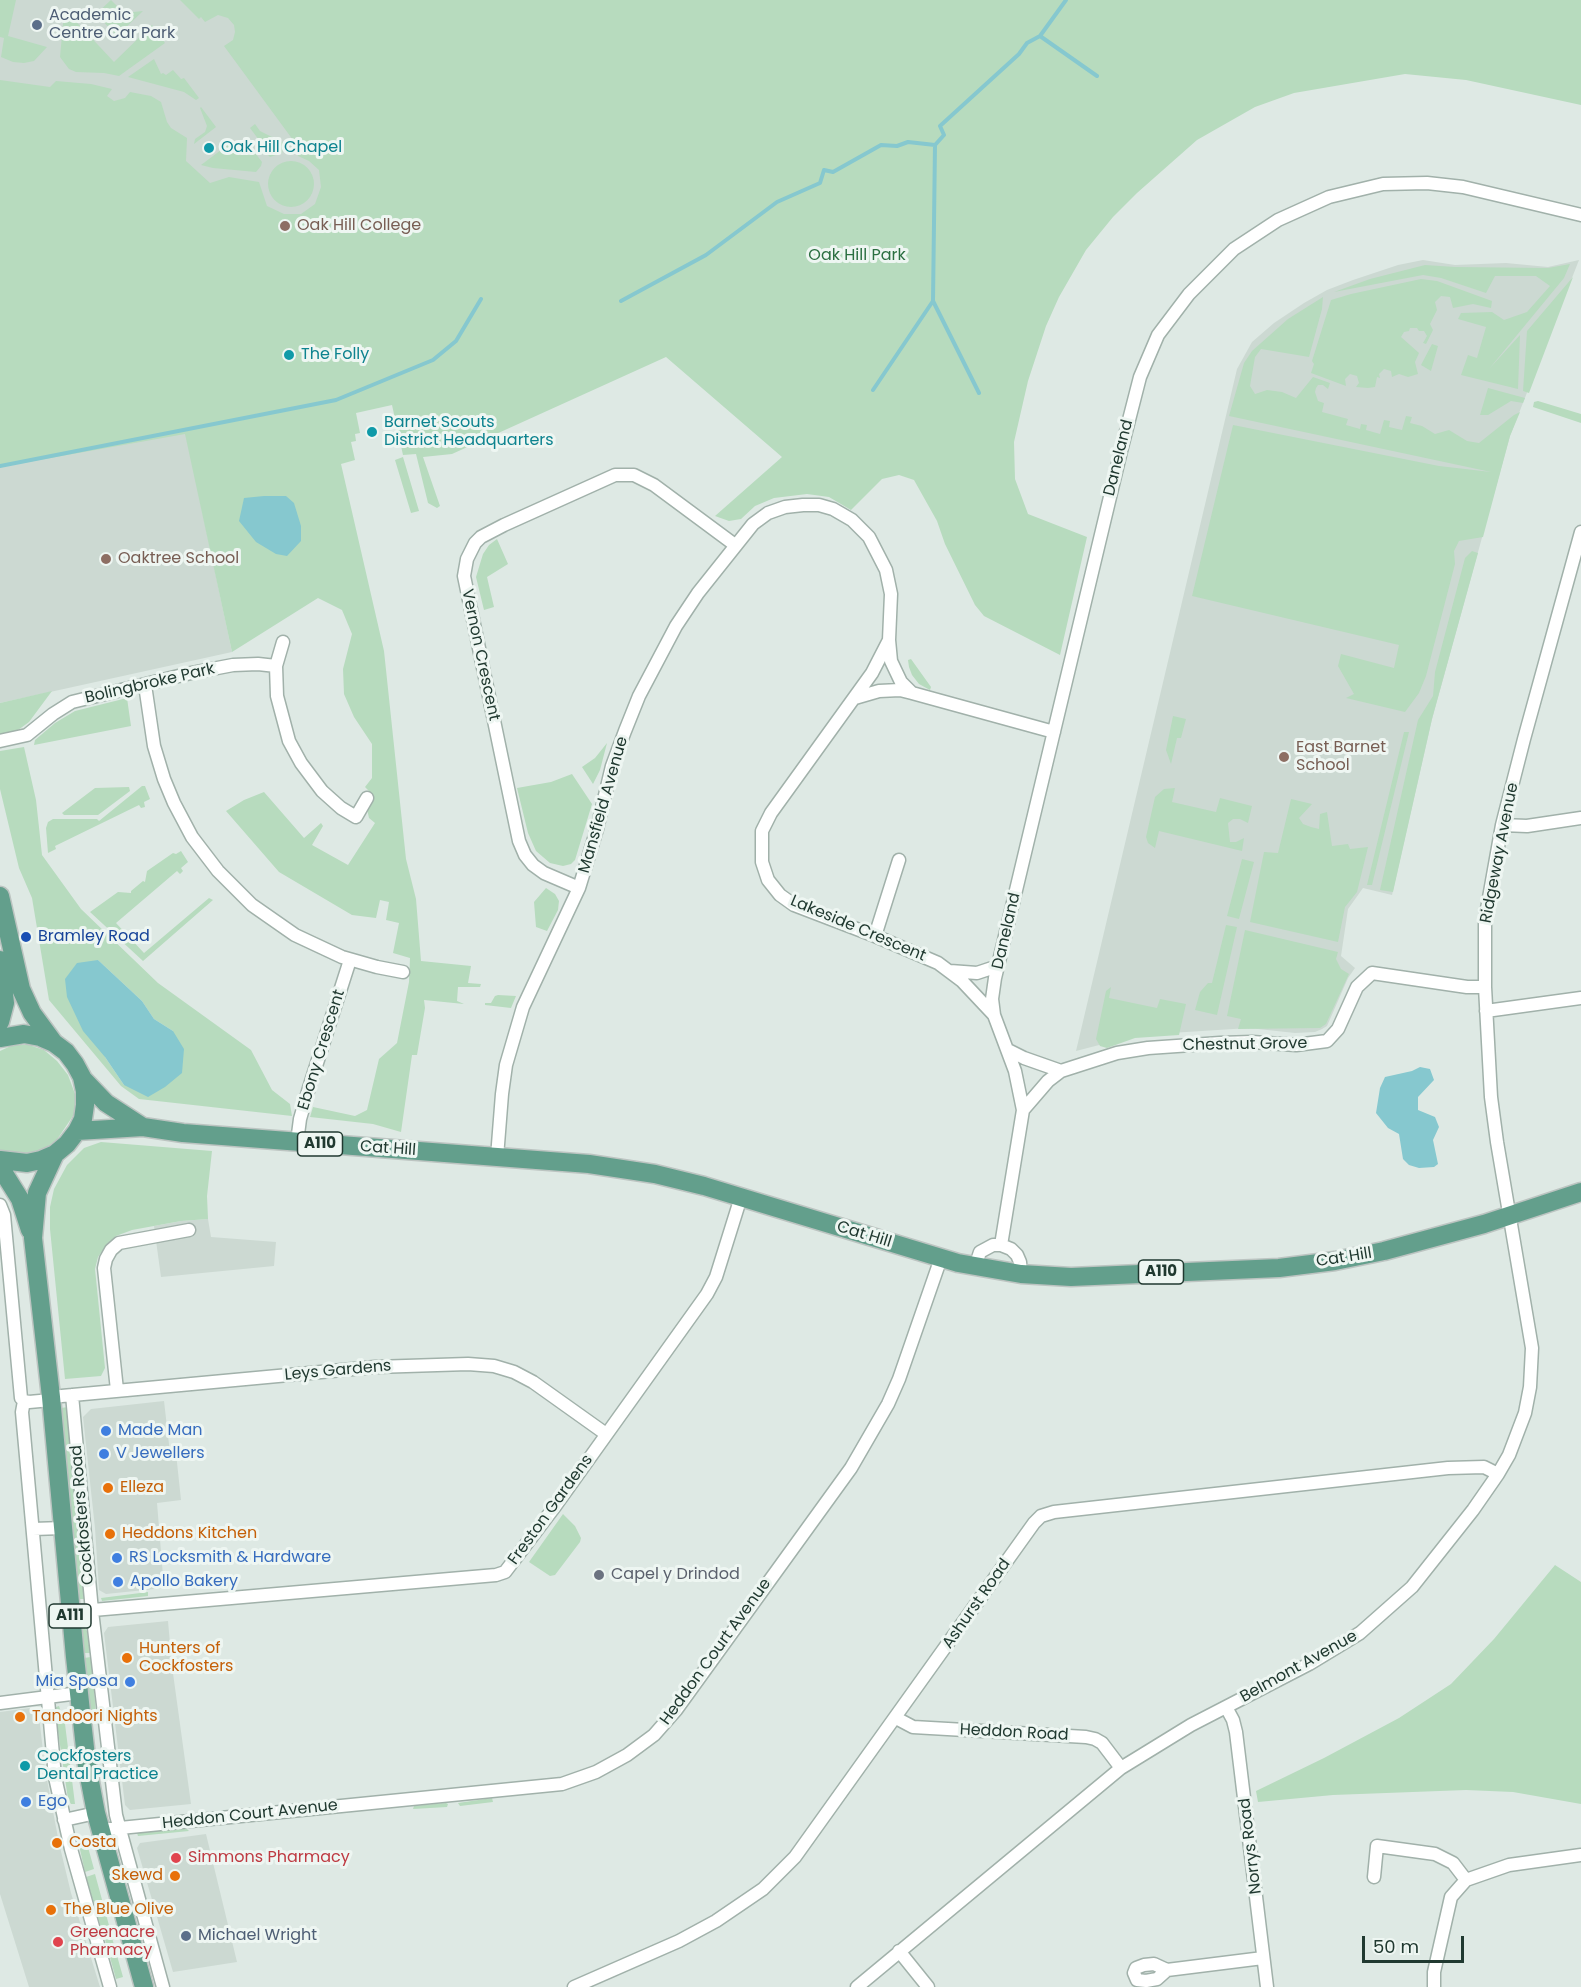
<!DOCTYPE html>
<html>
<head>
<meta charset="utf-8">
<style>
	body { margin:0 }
	#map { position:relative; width:1581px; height:1987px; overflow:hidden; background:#dee9e4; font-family:Poppins,sans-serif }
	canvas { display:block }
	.scale { position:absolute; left:1362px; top:1936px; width:102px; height:27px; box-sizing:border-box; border:3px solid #203930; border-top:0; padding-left:8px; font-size:18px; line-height:21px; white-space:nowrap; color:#203930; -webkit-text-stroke:4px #eef6f2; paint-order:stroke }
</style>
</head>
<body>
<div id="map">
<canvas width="1581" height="1987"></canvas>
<div class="scale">50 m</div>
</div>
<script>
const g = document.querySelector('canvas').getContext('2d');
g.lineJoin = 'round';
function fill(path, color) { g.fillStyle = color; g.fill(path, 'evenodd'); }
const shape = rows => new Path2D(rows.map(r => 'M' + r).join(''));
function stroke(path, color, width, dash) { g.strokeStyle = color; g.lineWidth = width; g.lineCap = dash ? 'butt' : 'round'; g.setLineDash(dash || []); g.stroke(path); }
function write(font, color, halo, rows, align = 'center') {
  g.font = font + ' Poppins,sans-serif'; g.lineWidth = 6; g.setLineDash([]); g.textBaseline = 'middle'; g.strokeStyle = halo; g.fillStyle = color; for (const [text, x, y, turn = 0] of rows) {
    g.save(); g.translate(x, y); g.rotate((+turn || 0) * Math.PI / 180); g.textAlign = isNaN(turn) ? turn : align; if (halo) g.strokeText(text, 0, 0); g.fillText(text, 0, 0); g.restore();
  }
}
const built = shape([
	[0,0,843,0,186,434,232,652,0,703],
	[1423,260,1455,265,1506,263,1548,267,1579,260,1510,436,1432,719,1392,895,1363,888,1348,909,1341,956,1355,968,1348,978,1327,1026,1322,1029,1315,1032,1295,1033,1249,1028,1155,1034,1130,1037,1076,1051,1237,369,1252,342,1274,323,1304,303,1327,290,1353,280,1398,265],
	[208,1219,211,1237,276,1242,274,1266,161,1277,154,1226,181,1221],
	[164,1401,170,1453,176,1453,181,1500,157,1503,164,1588,106,1594,99,1590,95,1528,83,1417,91,1409],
	[168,1621,172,1666,191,1804,130,1810,125,1805,104,1633,108,1627],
	[38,1707,45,1769,59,1843,71,1893,100,1987,29,1987,0,1894,0,1712],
	[206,1834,237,1962,173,1972,137,1848,140,1843]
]);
const green = shape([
	[0,0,16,0,8,36,47,47,34,61,24,63,13,62,1,57,4,38,0,37],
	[111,0,124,13,143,11,117,36,96,14],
	[180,0,1581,0,1581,105,1466,80,1405,74,1294,93,1255,107,1197,140,1137,193,1113,217,1086,250,1059,297,1046,326,1028,381,1014,442,1015,479,1028,514,1087,537,1060,655,984,616,975,605,945,544,937,521,914,480,899,475,882,479,851,510,829,497,807,494,774,498,755,506,741,519,729,521,715,516,782,457,666,357,452,454,423,457,440,506,437,508,428,503,416,454,403,455,392,405,356,413,360,433,355,434,356,441,351,442,355,460,341,464,384,651,406,859,416,899,421,961,471,966,468,983,481,984,480,987,458,987,457,1001,464,1004,424,1000,425,1008,417,1055,412,1055,401,1132,373,1124,310,1117,313,1107,355,1116,367,1110,379,1059,397,1043,409,982,410,958,393,953,399,923,386,920,389,902,380,900,376,918,352,915,279,872,226,811,244,800,264,792,304,838,321,823,323,826,312,845,348,865,375,823,369,818,367,809,374,796,365,787,372,778,372,744,354,717,344,694,343,669,352,634,342,610,318,598,232,652,185,434,0,467,0,80,50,87,56,81,91,84,112,89,107,96,114,101,125,98,130,92,151,96,161,102,167,122,171,128,187,138,186,161,210,183,229,177,259,182,267,206,284,214,301,214,315,204,321,187,319,170,309,161,298,156,293,140,224,46,233,40,235,32,234,25,228,18,218,15,205,22,201,17,199,19],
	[64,13,69,14,114,62,152,25,165,43,119,76,104,73,76,72,69,69,60,57],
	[154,59,161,74,163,73,166,75,173,70,181,79,184,78,199,98,196,100,184,92,128,77],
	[201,107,216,127,194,144,195,139,205,132,207,126,200,108],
	[255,124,260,131,284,143,282,153,270,157,268,155,268,152,250,128],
	[229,144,252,149,262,162,261,166,256,172,213,168,201,165],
	'268 184a23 23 0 1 1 46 0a23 23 0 1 1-46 0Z',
	[1570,264,1564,278,1489,369,1520,335,1518,389,1461,375,1468,355,1477,358,1486,327,1458,319,1461,313,1492,312,1504,320,1527,312,1550,286,1536,276,1495,276,1486,293,1441,278,1423,275,1334,292,1370,279,1425,265,1455,267,1548,268],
	[1573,277,1529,393,1523,391,1527,331],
	[1421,279,1437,281,1492,301,1491,308,1473,304,1453,308,1450,297,1441,296,1435,302,1437,310,1430,324,1433,330,1426,344,1423,343,1427,336,1424,331,1419,331,1417,328,1410,328,1409,331,1404,332,1401,337,1419,353,1415,362,1418,374,1408,377,1399,374,1392,377,1391,371,1384,369,1379,374,1380,378,1377,377,1375,387,1368,388,1356,387,1359,383,1357,376,1350,374,1345,379,1346,386,1311,373,1314,364,1312,361,1331,300,1351,294],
	[1323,297,1322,309,1309,357,1261,349,1255,357,1250,386,1255,394,1267,390,1282,392,1296,398,1313,377,1330,383,1328,389,1323,385,1318,385,1316,388,1315,392,1318,401,1324,403,1322,412,1348,419,1346,425,1360,429,1361,424,1367,425,1366,430,1380,434,1384,420,1390,421,1389,427,1402,430,1406,416,1412,417,1410,423,1422,426,1435,434,1449,430,1467,441,1479,443,1514,415,1520,412,1510,436,1483,537,1459,541,1454,551,1455,564,1426,676,1419,693,1405,712,1346,698,1354,694,1338,666,1341,654,1394,668,1399,645,1192,596,1233,425,1439,466,1491,472,1229,416,1244,363,1252,351,1288,319],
	[1432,344,1438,346,1431,371,1421,365],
	[1488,388,1525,398,1523,403,1511,401,1488,415,1480,415],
	[1538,401,1581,414,1581,423,1533,407,1534,402],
	[403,457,419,511,411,513,395,460],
	[497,539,508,564,487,577,494,607,484,610,476,577,483,554,489,545],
	[1472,551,1478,553,1432,719,1393,892,1380,890,1418,720,1433,696,1435,672,1465,558],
	[911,659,931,687,930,690,919,684,912,675,909,667,908,660],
	[52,691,29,722,14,733,0,735,0,703],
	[127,698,131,726,34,745,35,740,55,723,75,711],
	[1173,716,1186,719,1181,738,1177,738,1171,764,1166,750],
	[1404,732,1409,732,1372,885,1367,885],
	[607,743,600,770,593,784,582,767,595,758],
	[24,747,36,800,42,855,81,909,158,983,251,1050,272,1090,290,1104,292,1116,139,1099,121,1086,49,1000,32,898,19,868,0,789,0,751],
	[98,960,142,1001,154,1019,173,1031,124,1085,105,1057],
	[572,774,592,804,575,860,571,864,563,866,550,863,536,851,528,833,517,788,551,782],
	[142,786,145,786,150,799,144,802,145,807,141,808,139,805,55,846,56,849,48,853,46,828,48,822,53,819,97,819,99,821],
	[129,787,130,791,98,815,64,815,62,813,95,788],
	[1175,788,1172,802,1216,812,1220,798,1252,806,1248,823,1240,819,1233,819,1228,823,1230,842,1236,842,1244,838,1242,851,1159,831,1155,848,1148,843,1146,837,1155,797,1164,789],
	[1291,799,1312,804,1299,818,1303,824,1311,827,1319,829,1320,814,1327,812,1332,846,1348,844,1350,849,1368,847,1357,892,1345,907,1338,942,1250,922,1264,852,1278,853],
	[181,851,188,862,181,868,183,871,180,874,177,871,116,923,144,953,209,898,213,900,143,961,90,912,118,892,131,893,131,891,143,881,145,882,147,871,173,853,176,854],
	[1242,859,1254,862,1239,919,1227,916],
	[546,888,555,894,559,901,558,910,547,931,536,927,534,902],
	[1226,925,1237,927,1217,1015,1195,1010,1200,992,1208,983,1212,983],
	[1245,930,1338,952,1336,959,1341,969,1349,974,1326,1024,1320,1028,1238,1029,1241,1019,1227,1016],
	[1111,987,1109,998,1157,1008,1160,999,1186,1004,1179,1035,1135,1038,1107,1048,1100,1046,1096,1039,1106,991],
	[498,995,516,996,511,1008,485,1005,485,1003,491,1003,495,996],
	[13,1045,29,1045,44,1050,57,1061,68,1075,75,1094,75,1113,56,1141,35,1154,22,1156,0,1150,0,1051],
	[101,1142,212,1151,207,1196,208,1219,181,1221,132,1230,116,1236,107,1244,98,1257,95,1269,105,1368,101,1376,65,1379,50,1229,50,1207,54,1189,67,1165,84,1148],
	[68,1407,86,1599,77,1599,61,1408],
	[563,1514,575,1526,581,1538,580,1542,555,1575,550,1576,529,1562],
	[1555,1565,1581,1582,1581,1804,1513,1792,1466,1790,1333,1795,1258,1802,1256,1791,1324,1758,1399,1718,1451,1684,1494,1639],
	[148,1592,148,1596,102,1601,101,1598],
	[83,1626,87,1631,90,1653,83,1653],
	[91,1657,96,1712,88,1713,84,1658],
	[59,1706,65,1724,75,1804,71,1804,68,1799,55,1711,56,1707],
	[492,1798,493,1802,460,1806,458,1803],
	[446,1803,448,1804,447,1807,413,1809,414,1806],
	[186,1828,189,1831,138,1836,137,1833],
	[84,1839,86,1840,94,1869,85,1872,79,1845,80,1841],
	[95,1874,110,1929,102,1931,86,1877],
	[111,1934,123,1977,116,1979,104,1936]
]);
const water = shape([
	[264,496,286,496,294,503,301,526,301,541,287,556,276,554,256,542,239,521,244,498],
	[98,960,142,1001,154,1019,173,1031,184,1049,182,1073,165,1087,148,1097,124,1085,105,1057,83,1031,67,997,65,979,77,963],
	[1420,1067,1430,1069,1434,1080,1418,1097,1418,1110,1435,1117,1439,1127,1433,1140,1438,1164,1434,1167,1419,1168,1409,1165,1403,1159,1399,1134,1388,1128,1376,1113,1380,1088,1385,1077,1412,1071]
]);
const stream = shape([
	[1040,36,1097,76],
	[935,145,933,301,979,393],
	[621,301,706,255,777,202,820,183,824,170,833,172,881,145,897,146,908,142,935,145,944,135,940,126,1019,54,1027,43,1040,36,1066,0],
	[873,390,933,301],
	[0,466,336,400,433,360,456,341,481,299]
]);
const street = shape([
	[889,640,872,673,771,813,762,831,762,862,768,880,780,895,794,905,875,936,938,963,962,981,994,1015],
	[283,642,276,666,277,696,289,741,301,763,322,791,341,808,356,817,367,798],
	[145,685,154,746,164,779,174,803,192,837,218,871,252,905,295,935,342,957,377,967,403,972],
	[855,698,879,691,900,690,912,693],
	[0,741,27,735,53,714,72,702,191,673,233,665,258,664,276,666],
	[1502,825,1527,826,1581,818],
	[579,888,544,873,533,865,525,855,519,841,464,576,467,559,475,543,481,537,504,525,615,475,634,475,654,485,735,545],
	[875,936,899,860],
	[950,971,977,973,998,966],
	[1486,1011,1581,998],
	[1008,1050,1024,1058,1061,1071],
	[1023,1110,1048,1081,1061,1071,1117,1053,1148,1048,1220,1043,1252,1042,1296,1045,1327,1041,1338,1029,1357,987,1372,973,1467,987,1485,987],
	[297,1142,300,1119,309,1088,350,960],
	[497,1157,502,1094,506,1065,523,1007,579,888,597,829,612,766,625,731,639,696,676,626,698,593,753,524,768,513,785,507,803,505,819,505,833,509,852,520,869,537,886,570,891,594,889,640,891,661,901,682,912,693,1054,732],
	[0,1205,4,1215,21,1398,24,1401,29,1402,51,1400],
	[1001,1245,1023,1110,1015,1071,994,1015,992,999,995,978,1121,451,1140,377,1158,335,1189,294,1234,249,1278,220,1329,197,1383,184,1427,183,1463,187,1581,215],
	[975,1267,980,1252,993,1245,1001,1245,1011,1249,1017,1255,1020,1262,1021,1274],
	[117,1390,104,1268,106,1259,111,1250,119,1243,189,1230],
	[72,1395,92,1611,116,1815,163,1987],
	[51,1397,375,1367,468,1364,494,1366,514,1372,533,1382,606,1434],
	[24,1401,22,1412,55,1777,71,1849,110,1987],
	[33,1529,63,1528],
	[70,1612,496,1575,505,1572,556,1505,707,1294,716,1277,741,1197],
	[0,1703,79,1693],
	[1226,1707,1233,1720,1236,1732,1267,1987],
	[896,1718,913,1727,1086,1737,1095,1739,1102,1743,1121,1768],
	[64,1820,96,1813],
	[100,1830,562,1784,596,1772,627,1755,654,1735,676,1710,851,1468,888,1404,899,1379,941,1258],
	[1374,1877,1377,1846,1435,1854,1453,1863,1466,1880],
	[899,1951,928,1987],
	[1167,1970,1157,1979,1146,1981,1137,1980,1134,1973,1136,1968,1144,1965,1154,1964,1167,1970,1263,1958],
	[574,1987,679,1941,716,1921,763,1889,795,1857,1034,1523,1041,1516,1054,1512,1448,1468,1484,1467,1498,1474],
	[857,1987,1121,1768,1191,1725,1309,1664,1360,1633,1412,1587,1473,1510,1498,1474,1509,1455,1525,1413,1530,1387,1532,1348,1497,1142,1491,1097,1485,987,1485,920,1502,825,1524,739,1581,532],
	[1434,1987,1434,1972,1451,1897,1466,1880,1509,1865,1581,1855]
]);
const primary = shape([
	[0,896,21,989,32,1013,54,1043],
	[0,960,5,1003,0,1022],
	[0,1038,24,1034,40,1037,54,1043,66,1052,75,1064,82,1077,85,1091,85,1105,83,1119,77,1131,67,1144,55,1154,41,1160,27,1163,0,1160],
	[82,1078,106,1103,143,1127],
	[77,1131,143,1127,183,1133,589,1164,655,1174,704,1186,958,1263,1021,1274,1071,1277,1279,1268,1335,1261,1384,1251,1484,1224,1581,1192],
	[55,1154,37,1193,33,1238,51,1397,75,1657,87,1766,96,1813,144,1987],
	[0,1167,20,1199,30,1230]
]);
const markers = [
	[37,25,6,"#5c6f8a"],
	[209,148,6,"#0f9aa8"],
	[285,226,6,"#8d6e63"],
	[289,355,6,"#0f9aa8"],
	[372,432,6,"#0f9aa8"],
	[106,559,6,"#8d6e63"],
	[1284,757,6,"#8d6e63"],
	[26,937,6,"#1a4fb4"],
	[106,1431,6,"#3f7fe0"],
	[104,1454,6,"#3f7fe0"],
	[108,1488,6,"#e8710a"],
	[110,1534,6,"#e8710a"],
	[117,1558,6,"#3f7fe0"],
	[599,1575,6,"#6b7280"],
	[118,1582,6,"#3f7fe0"],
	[127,1658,6,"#e8710a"],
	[130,1682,6,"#3f7fe0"],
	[20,1717,6,"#e8710a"],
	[25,1766,6,"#0f9aa8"],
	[26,1802,6,"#3f7fe0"],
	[57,1843,6,"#e8710a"],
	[176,1858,6,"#e0444e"],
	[175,1876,6,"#e8710a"],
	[51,1910,6,"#e8710a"],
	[186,1936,6,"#5c6f8a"],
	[58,1942,6,"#e0444e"]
];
const shields = [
	[320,1144,45],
	[1161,1272,45],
	[70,1616,42]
];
const shieldNames = [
	["A110",320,1144],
	["A110",1161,1272],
	["A111",70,1616]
];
const serviceNames = [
	["Academic",49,16],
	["Centre Car Park",49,34],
	["Michael Wright",198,1936]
];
const cultureNames = [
	["Oak Hill Chapel",221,148],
	["The Folly",301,355],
	["Barnet Scouts",384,423],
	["District Headquarters",384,441],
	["Cockfosters",37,1757],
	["Dental Practice",37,1775]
];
const educationNames = [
	["Oak Hill College",297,226],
	["Oaktree School",118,559],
	["East Barnet",1296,748],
	["School",1296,766]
];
const parkNames = [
	["Oak Hill Park",857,256]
];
const streetNames = [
	["Daneland",1119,458,-76],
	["Vernon Crescent",480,655,78],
	["Bolingbroke Park",150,684,-13],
	["Mansfield Avenue",604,805,-74],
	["Ridgeway Avenue",1500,853,-79],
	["Lakeside Crescent",858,929,23],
	["Daneland",1007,931,-77],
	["Chestnut Grove",1245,1045,-1],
	["Ebony Crescent",322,1050,-73],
	["Cat Hill",388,1149,4],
	["Cat Hill",864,1235,17],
	["Cat Hill",1344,1258,-9],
	["Leys Gardens",338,1371,-5],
	["Freston Gardens",551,1510,-54],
	["Cockfosters Road",83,1515,-95],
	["Ashurst Road",977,1604,-55],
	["Heddon Court Avenue",716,1652,-54],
	["Belmont Avenue",1299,1667,-29],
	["Heddon Road",1014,1733,3],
	["Heddon Court Avenue",250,1815,-6],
	["Norrys Road",1251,1846,-97]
];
const transitNames = [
	["Bramley Road",38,937]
];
const shopNames = [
	["Made Man",118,1431],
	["V Jewellers",116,1454],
	["RS Locksmith & Hardware",129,1558],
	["Apollo Bakery",130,1582],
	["Mia Sposa",118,1682,"right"],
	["Ego",38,1802]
];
const foodNames = [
	["Elleza",120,1488],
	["Heddons Kitchen",122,1534],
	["Hunters of",139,1649],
	["Cockfosters",139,1667],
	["Tandoori Nights",32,1717],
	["Costa",69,1843],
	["Skewd",163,1876,"right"],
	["The Blue Olive",63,1910]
];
const worshipNames = [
	["Capel y Drindod",611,1575]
];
const healthNames = [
	["Simmons Pharmacy",188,1858],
	["Greenacre",70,1933],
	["Pharmacy",70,1951]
];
fill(built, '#ccd9d2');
fill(green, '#b7dbbe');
fill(water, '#86c8cf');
stroke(stream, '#86c8cf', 4);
stroke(street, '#a1b1aa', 15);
stroke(primary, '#bcc4c1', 21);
stroke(street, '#fff', 12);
stroke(primary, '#639f8c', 18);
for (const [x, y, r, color] of markers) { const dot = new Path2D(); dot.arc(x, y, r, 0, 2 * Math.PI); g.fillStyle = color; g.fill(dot); stroke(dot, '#eef6f2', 2); }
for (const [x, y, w] of shields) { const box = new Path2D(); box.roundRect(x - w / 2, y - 12, w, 24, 4.5); g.fillStyle = '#eef6f2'; g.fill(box); stroke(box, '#203930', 1.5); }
write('bold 15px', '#203930', null, shieldNames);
write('16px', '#4e5e75', '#eef6f2', serviceNames, 'left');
write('16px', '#0d838f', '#eef6f2', cultureNames, 'left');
write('16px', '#785e54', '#eef6f2', educationNames, 'left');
write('16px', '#2b6f41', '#eef6f2', parkNames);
write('16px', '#203930', '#eef6f2', streetNames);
write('16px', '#164399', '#eef6f2', transitNames, 'left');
write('16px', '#366cbe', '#eef6f2', shopNames, 'left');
write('16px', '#c56008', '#eef6f2', foodNames, 'left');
write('16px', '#5b616d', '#eef6f2', worshipNames, 'left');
write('16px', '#be3a42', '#eef6f2', healthNames, 'left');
</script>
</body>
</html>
